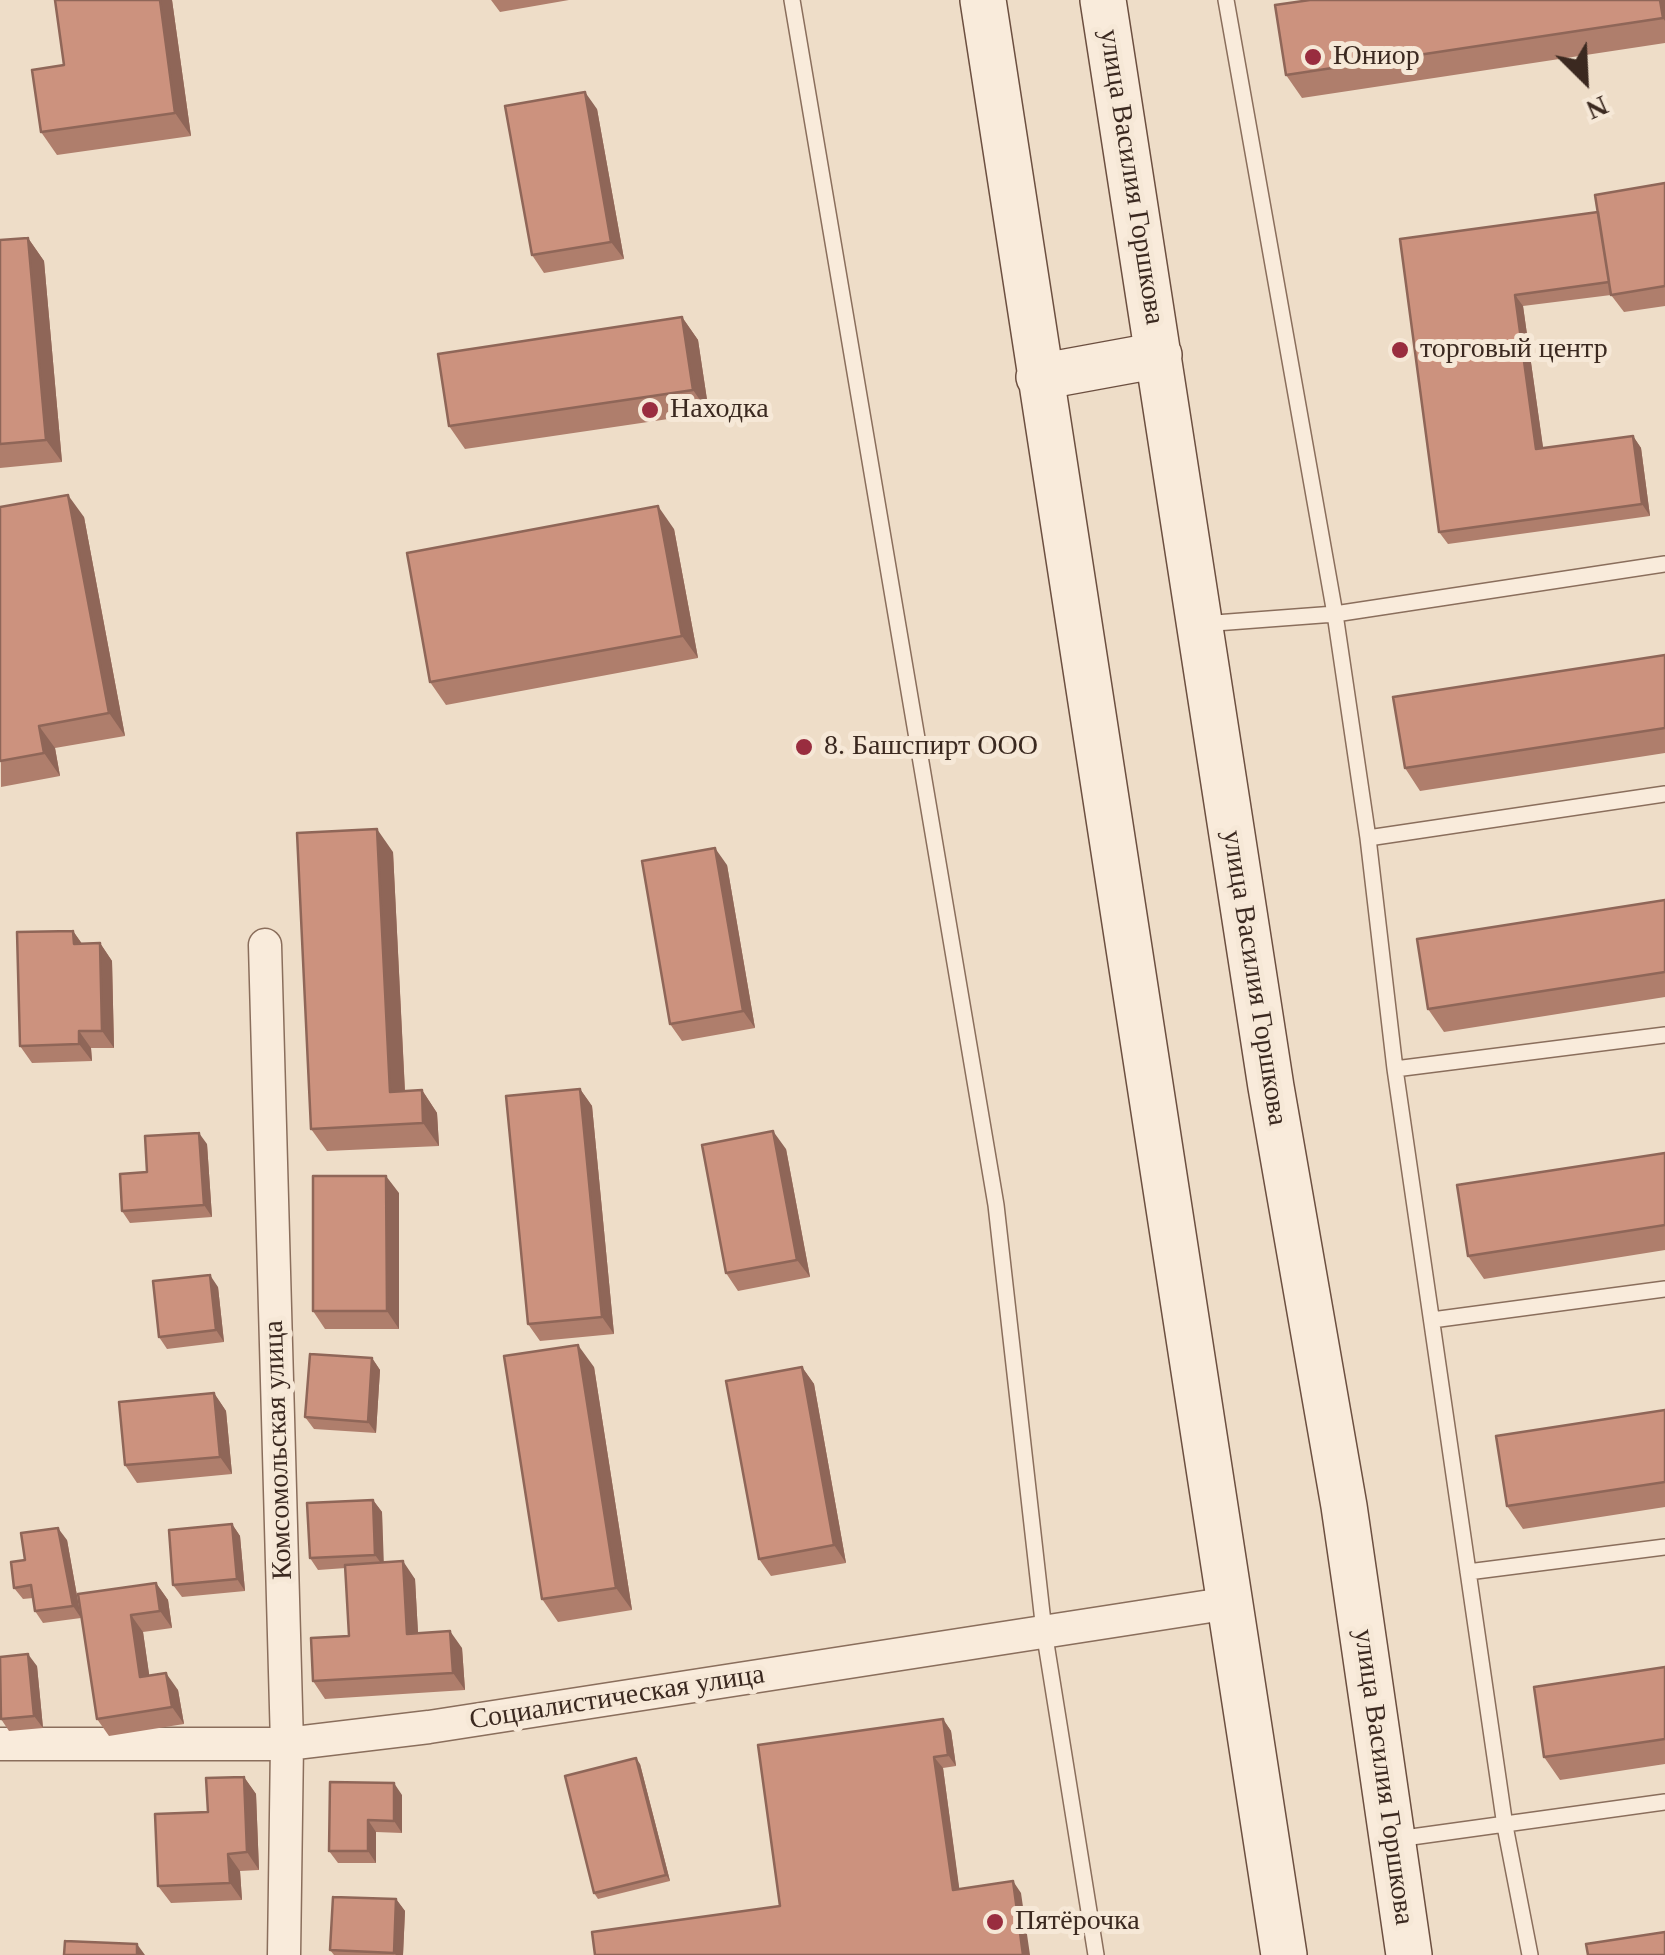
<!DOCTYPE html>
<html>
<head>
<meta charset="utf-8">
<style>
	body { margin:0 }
	#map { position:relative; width:1665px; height:1955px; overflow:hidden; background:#eeddc8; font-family:"Times New Roman",serif }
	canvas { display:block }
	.north { position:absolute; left:1535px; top:30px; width:100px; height:100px; -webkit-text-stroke:8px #f6e8d7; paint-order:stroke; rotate:156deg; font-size:28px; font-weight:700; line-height:40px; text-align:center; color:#3b2920 }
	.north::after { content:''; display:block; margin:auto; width:35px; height:45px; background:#3b2920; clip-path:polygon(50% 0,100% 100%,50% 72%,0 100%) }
</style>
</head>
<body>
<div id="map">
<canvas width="1665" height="1955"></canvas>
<div class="north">N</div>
</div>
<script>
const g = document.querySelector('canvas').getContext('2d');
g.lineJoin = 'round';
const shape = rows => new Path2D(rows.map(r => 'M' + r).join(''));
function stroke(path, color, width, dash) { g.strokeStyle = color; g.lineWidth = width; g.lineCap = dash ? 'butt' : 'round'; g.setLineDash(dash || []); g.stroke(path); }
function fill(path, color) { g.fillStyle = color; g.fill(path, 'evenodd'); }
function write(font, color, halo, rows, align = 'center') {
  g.font = font + ' "Times New Roman",serif'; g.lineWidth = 10; g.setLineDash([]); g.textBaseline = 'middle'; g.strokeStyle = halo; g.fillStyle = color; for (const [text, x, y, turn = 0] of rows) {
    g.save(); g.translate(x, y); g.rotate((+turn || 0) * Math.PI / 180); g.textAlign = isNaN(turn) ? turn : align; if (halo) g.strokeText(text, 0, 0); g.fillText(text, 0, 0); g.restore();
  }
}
const service = shape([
	[792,0,996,1205,1044,1631,1096,1955],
	[1226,0,1335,614,1368,838,1395,1069,1505,1826,1530,1955],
	[1202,624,1335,614,1665,564],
	[1368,838,1665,794],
	[1395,1069,1665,1035],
	[1432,1320,1665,1289],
	[1468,1572,1665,1547],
	[1397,1839,1665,1802]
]);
const minor = shape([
	[265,945,287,1744,284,1955],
	[0,1744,287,1744,429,1727,1230,1603]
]);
const secondary = shape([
	[983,0,1284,1955],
	[1103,0,1271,1087,1344,1506,1409,1955],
	[1039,377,1159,355]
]);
const wall = shape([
	[172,0,191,136,57,155,41,132,64,65],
	[491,0,569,0,500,12],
	[1665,0,1665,43,1302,98,1286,75],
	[597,109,624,259,544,273,532,255],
	[1665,183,1665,306,1624,312,1611,295,1523,306,1543,448,1633,436,1641,448,1650,516,1448,544,1439,532,1400,239,1598,212],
	[28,238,44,261,62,462,0,468,0,240],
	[682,317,698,340,709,413,465,449,449,426],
	[0,507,84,517,125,736,55,748,60,776,1,787],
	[674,529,698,658,446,705,430,682],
	[1665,655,1665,753,1420,791,1405,768],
	[393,852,405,1091,422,1090,437,1113,439,1146,327,1151,311,1129],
	[727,865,755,1028,682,1041,670,1024],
	[1665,900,1665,997,1444,1032,1428,1009],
	[73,931,82,944,100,943,112,961,114,1048,91,1048,92,1061,32,1063,20,1046],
	[580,1089,592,1106,614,1334,540,1341,528,1324],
	[207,1144,212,1217,130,1223,122,1211],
	[786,1149,810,1277,738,1291,726,1273],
	[1665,1153,1665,1250,1484,1279,1468,1256],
	[399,1193,399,1329,325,1329,313,1311],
	[218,1287,224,1342,167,1349,159,1337],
	[372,1358,380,1370,376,1433,314,1429,305,1417],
	[594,1367,632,1610,558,1622,542,1599],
	[802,1367,814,1384,846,1563,771,1576,759,1559],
	[214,1393,226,1411,232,1474,137,1483,125,1465],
	[1665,1410,1665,1507,1523,1529,1507,1506],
	[373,1500,382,1512,383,1563,415,1579,418,1633,462,1648,465,1690,325,1699,313,1681,349,1636,346,1568,318,1570,310,1558],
	[232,1524,240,1536,245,1591,182,1597,173,1585],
	[67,1540,81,1618,43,1623,35,1611,33,1598,23,1599,14,1588],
	[156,1583,168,1600,172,1628,143,1632,149,1675,178,1690,184,1724,109,1736,97,1719,78,1594],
	[37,1666,43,1728,9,1731,1,1719],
	[1665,1667,1665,1764,1560,1780,1544,1757],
	[943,1719,951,1731,956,1766,943,1768,959,1889,1021,1893,780,1906],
	[640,1764,670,1881,598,1899,594,1893],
	[244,1777,256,1794,259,1870,240,1871,242,1900,171,1903,158,1886,208,1812],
	[402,1795,402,1833,376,1832,376,1863,338,1863,329,1851],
	[396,1899,405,1911,403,1955,334,1955,330,1950]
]);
const shadedWall = shape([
	[160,0,172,0,191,136,175,113],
	[1660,0,1665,0,1665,21,1663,18],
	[585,92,597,109,624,259,611,242],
	[28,238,44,261,62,462,46,440],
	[1515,295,1523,306,1545,461,1536,449],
	[682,317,698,340,709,413,693,390],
	[1633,436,1641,448,1650,516,1642,504],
	[68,495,84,517,125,736,109,713],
	[658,506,674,529,698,658,682,636],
	[39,726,55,748,60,776,44,753],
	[377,829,393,852,406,1114,390,1092],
	[715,848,727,865,755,1028,743,1011],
	[73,931,85,948,74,944],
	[100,943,112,961,114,1048,102,1031],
	[79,1031,91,1048,92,1061,79,1044],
	[580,1089,592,1106,614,1334,602,1317],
	[422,1090,437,1113,439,1146,423,1123],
	[773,1131,786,1149,810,1277,797,1260],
	[199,1133,207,1144,212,1217,204,1205],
	[386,1176,399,1193,399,1329,387,1311],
	[210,1275,218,1287,224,1342,216,1330],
	[578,1345,594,1367,632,1610,616,1588],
	[372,1358,380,1370,376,1433,368,1422],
	[802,1367,814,1384,846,1563,834,1545],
	[214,1393,226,1411,232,1474,220,1457],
	[373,1500,382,1512,384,1567,375,1555],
	[232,1524,240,1536,245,1591,237,1579],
	[58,1528,67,1540,81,1618,73,1606],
	[403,1561,415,1579,419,1651,407,1634],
	[156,1583,168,1600,172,1628,160,1611],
	[131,1615,143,1632,152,1694,140,1677],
	[450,1631,462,1648,465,1690,453,1673],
	[28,1654,37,1666,43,1728,34,1716],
	[166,1673,178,1690,184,1724,172,1707],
	[943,1719,951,1731,956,1766,948,1755],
	[934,1757,943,1768,961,1901,953,1890],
	[636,1758,640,1764,670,1881,666,1875],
	[244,1777,256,1794,259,1870,247,1852],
	[394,1783,402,1795,402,1833,394,1821],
	[368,1820,376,1832,376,1863,368,1851],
	[228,1854,240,1871,242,1900,230,1883],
	[1013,1881,1021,1893,1030,1955,1023,1955],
	[396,1899,405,1911,403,1955,396,1955,394,1953],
	[137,1944,145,1955,137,1955]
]);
const building = shape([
	[55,0,160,0,175,113,41,132,32,70,64,65,55,0],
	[1310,0,1660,0,1663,18,1286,75,1275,5,1310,0],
	[585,92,611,242,532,255,505,106,585,92],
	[1665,183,1665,286,1611,295,1595,195,1665,183],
	[1598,212,1609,282,1515,295,1536,449,1633,436,1642,504,1439,532,1400,239,1598,212],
	[28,238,46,440,0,444,0,240,28,238],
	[682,317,693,390,449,426,438,354,682,317],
	[68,495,109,713,39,726,44,753,0,761,0,507,68,495],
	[658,506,682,636,430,682,407,553,658,506],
	[1665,655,1665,728,1405,768,1393,697,1665,655],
	[377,829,390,1092,422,1090,423,1123,311,1129,297,833,377,829],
	[715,848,743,1011,670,1024,642,861,715,848],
	[1665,900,1665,972,1428,1009,1417,939,1665,900],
	[73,931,74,944,100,943,102,1031,79,1031,79,1044,20,1046,17,932,73,931],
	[580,1089,602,1317,528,1324,506,1096,580,1089],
	[773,1131,797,1260,726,1273,702,1145,773,1131],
	[199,1133,204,1205,122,1211,120,1174,147,1172,145,1136,199,1133],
	[1665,1153,1665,1225,1468,1256,1457,1185,1665,1153],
	[313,1176,386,1176,387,1311,313,1311,313,1176],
	[210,1275,216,1330,159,1337,153,1281,210,1275],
	[578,1345,616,1588,542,1599,504,1356,578,1345],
	[310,1354,372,1358,368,1422,305,1417,310,1354],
	[802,1367,834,1545,759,1559,726,1381,802,1367],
	[214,1393,220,1457,125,1465,119,1402,214,1393],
	[1665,1410,1665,1482,1507,1506,1496,1436,1665,1410],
	[373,1500,375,1555,310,1558,307,1503,373,1500],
	[232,1524,237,1579,173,1585,169,1530,232,1524],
	[58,1528,73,1606,35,1611,31,1585,14,1588,11,1562,25,1560,21,1533,58,1528],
	[403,1561,407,1634,450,1631,453,1673,313,1681,311,1638,349,1636,345,1565,403,1561],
	[156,1583,160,1611,131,1615,140,1677,166,1673,172,1707,97,1719,78,1594,156,1583],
	[28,1654,34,1716,1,1719,0,1657,28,1654],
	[1665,1667,1665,1739,1544,1757,1534,1687,1665,1667],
	[943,1719,948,1755,934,1757,953,1890,1013,1881,1023,1955,595,1955,592,1932,780,1906,758,1745,943,1719],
	[636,1758,666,1875,594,1893,565,1776,636,1758],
	[244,1777,247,1852,228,1854,230,1883,158,1886,155,1814,208,1812,206,1778,244,1777],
	[330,1782,394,1783,394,1821,368,1820,368,1851,329,1851,330,1782],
	[333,1897,396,1899,394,1953,330,1950,333,1897],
	[1665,1932,1665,1955,1588,1955,1586,1944,1665,1932],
	[65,1941,137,1944,137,1955,64,1955,65,1941]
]);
const markers = [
	[1313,57,10,"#992d3f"],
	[1400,350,10,"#992d3f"],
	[650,410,10,"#992d3f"],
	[804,747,10,"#992d3f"],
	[995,1922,10,"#992d3f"]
];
const poiNames = [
	["Юниор",1333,57],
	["торговый центр",1420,350],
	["Находка",670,410],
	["8. Башспирт ООО",824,747],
	["Пятёрочка",1015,1922]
];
const streetNames = [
	["улица Василия Горшкова",1131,177,81],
	["улица Василия Горшкова",1254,978,81],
	["Комсомольская улица",279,1450,-92],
	["Социалистическая улица",617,1698,-9],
	["улица Василия Горшкова",1383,1777,82]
];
stroke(service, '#8a6e5c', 18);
stroke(minor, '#8a6e5c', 35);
stroke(secondary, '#6c4f40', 48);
stroke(service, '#f9ebdb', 15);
stroke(minor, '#f9ebdb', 32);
stroke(secondary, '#f9ebdb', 45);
fill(wall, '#af7e6c');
fill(shadedWall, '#8f6658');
fill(building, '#cc927e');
stroke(building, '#8f6658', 2.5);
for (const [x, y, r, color] of markers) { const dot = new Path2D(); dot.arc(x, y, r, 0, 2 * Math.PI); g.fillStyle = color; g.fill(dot); stroke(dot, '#f6e8d7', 4); }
write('28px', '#3b2920', '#f6e8d7', poiNames, 'left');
write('28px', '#3b2920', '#f6e8d7', streetNames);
</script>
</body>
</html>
